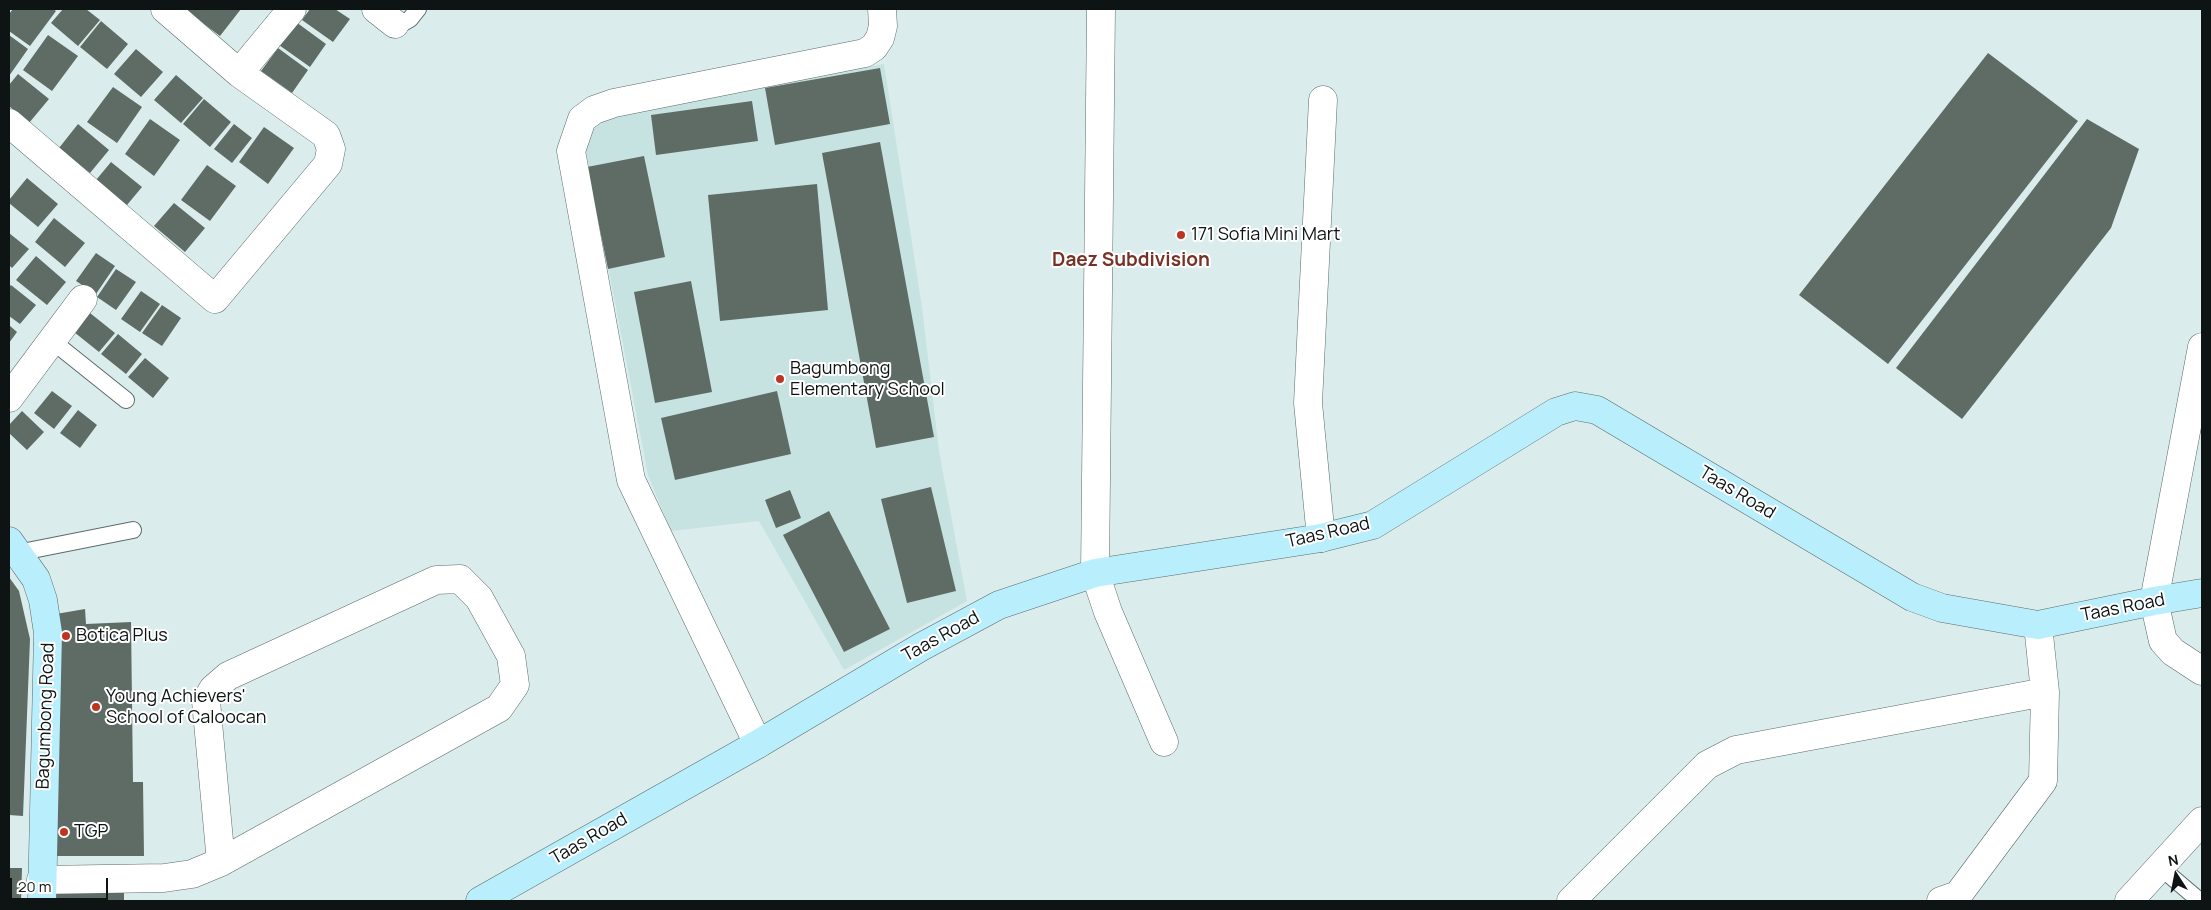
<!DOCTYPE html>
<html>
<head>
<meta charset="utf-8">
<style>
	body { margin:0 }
	#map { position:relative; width:2211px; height:910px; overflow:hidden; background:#daeceb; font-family:Manrope,sans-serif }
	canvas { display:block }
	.frame { position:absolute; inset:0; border:10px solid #0d1413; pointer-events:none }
	.north { position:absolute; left:2151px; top:850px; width:50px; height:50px; -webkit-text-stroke:4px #fff; paint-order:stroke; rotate:349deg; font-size:14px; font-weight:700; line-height:20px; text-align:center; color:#0d1413 }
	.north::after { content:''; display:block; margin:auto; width:18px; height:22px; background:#0d1413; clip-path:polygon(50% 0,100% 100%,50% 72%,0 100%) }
	.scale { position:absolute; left:10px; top:878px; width:98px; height:22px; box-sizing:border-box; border:2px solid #0d1413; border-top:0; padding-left:6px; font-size:15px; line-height:18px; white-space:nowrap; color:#0d1413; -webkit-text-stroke:4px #fff; paint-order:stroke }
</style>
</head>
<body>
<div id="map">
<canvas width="2211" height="910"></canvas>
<div class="frame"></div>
<div class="north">N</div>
<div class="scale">20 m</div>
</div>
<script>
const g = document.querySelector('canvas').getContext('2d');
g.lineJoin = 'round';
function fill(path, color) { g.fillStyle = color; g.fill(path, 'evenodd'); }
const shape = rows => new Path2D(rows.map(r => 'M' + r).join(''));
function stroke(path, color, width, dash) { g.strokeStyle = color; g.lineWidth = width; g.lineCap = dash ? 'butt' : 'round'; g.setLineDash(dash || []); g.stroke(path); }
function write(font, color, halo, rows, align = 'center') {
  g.font = font + ' Manrope,sans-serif'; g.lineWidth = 4; g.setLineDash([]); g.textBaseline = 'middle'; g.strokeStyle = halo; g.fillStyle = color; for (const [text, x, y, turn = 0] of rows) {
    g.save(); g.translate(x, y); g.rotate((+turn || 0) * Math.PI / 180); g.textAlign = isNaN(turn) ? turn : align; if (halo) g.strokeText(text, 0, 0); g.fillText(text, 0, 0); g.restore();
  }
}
const built = shape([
	[884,64,922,307,939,451,967,601,844,670,759,521,671,531,648,475,583,135,596,117]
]);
const building = shape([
	[13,9,53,9,56,11,30,46,9,31,9,14],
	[63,9,86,9,100,20,78,46,51,23],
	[184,9,241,9,220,36],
	[310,9,335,9,350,19,333,42,302,20],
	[101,21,128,44,107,69,80,47],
	[296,22,326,44,310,67,279,45],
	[9,35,28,49,9,76],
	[48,35,78,56,52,91,23,70],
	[278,48,308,70,292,93,261,71],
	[136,49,163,72,141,97,114,74],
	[1988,53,2078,121,1888,364,1799,295],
	[880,68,890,124,775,145,765,88],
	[18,74,49,99,29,123,9,106,9,85],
	[176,75,203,98,181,123,154,100],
	[113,87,142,107,117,143,87,122],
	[204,99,231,122,210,147,183,124],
	[752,101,758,141,656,155,651,115],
	[150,119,180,140,154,176,125,154],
	[2087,119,2139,149,2111,228,1962,419,1896,368],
	[78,124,109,150,90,173,59,148],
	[234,124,252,138,232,163,214,149],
	[264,127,294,148,268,184,239,162],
	[880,142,934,437,876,448,822,153],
	[644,156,665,257,608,269,587,167],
	[111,162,142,187,122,211,91,186],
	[207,165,236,186,210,221,181,200],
	[27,178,58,204,38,227,9,203,9,200],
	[817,184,828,310,720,321,708,195],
	[174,203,205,228,185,252,154,226],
	[54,218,85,243,65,267,35,242],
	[9,233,29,249,12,268,9,265],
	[96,253,115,266,96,294,76,281],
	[36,256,66,282,47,305,16,280],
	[116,269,136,282,116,310,97,297],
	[691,281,712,392,655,403,634,292],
	[11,285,36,305,20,324,9,316,9,287],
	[141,291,160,304,140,332,121,319],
	[162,305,181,318,162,346,142,333],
	[90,313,115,333,99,352,74,332],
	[9,325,17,332,9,343],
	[118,334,142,354,126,374,101,354],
	[145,358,169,378,153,398,128,377],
	[52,391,72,406,54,429,34,413],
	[777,391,791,454,675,480,661,418],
	[78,410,97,425,80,448,60,433],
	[22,411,44,432,27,450,9,433,9,425],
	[931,487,956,591,907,603,881,499],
	[790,490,801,518,776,528,765,500],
	[829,511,890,629,844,652,783,535],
	[9,577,19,591,30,639,23,816,9,815],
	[85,609,86,624,131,622,133,782,143,782,144,856,57,856,56,614],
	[9,868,22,868,21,901,9,901],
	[48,889,124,890,124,901,49,901]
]);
const lane = shape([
	[395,24,403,23,410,19,418,9],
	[51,340,126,400],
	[17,553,133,530],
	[2160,867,2200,901]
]);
const street = shape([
	[376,9,395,24],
	[1101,9,1095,573,1108,612,1164,742],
	[239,73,292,9],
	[9,123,215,299,328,164,331,149,326,135,239,73,165,9],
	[2202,347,2154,601,2163,641,2173,652,2202,671],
	[9,398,83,299],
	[1321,538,1308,403,1323,100],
	[758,744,631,480,571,151,582,119,594,110,614,103,865,53,874,47,880,38,883,26,882,9],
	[41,880,164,878,192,874,221,862,499,708,515,685,511,656,479,598,460,579,436,580,228,676,213,689,206,701,221,862],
	[1571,901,1707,765,1736,750,2045,692],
	[1941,901,1958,895,2043,781,2045,692,2038,625],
	[2129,901,2202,821]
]);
const secondary = shape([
	[9,541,36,579,43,600,48,633,42,901],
	[480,901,758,744,921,647,999,605,1095,573,1321,538,1373,525,1556,412,1575,406,1597,410,1912,597,1942,608,2038,625,2154,601,2202,593]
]);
const markers = [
	[1181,235,5,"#bf3322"],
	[780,379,5,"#bf3322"],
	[66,636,5,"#bf3322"],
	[96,707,5,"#bf3322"],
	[64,832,5,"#bf3322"]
];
const poiNames = [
	["171 Sofia Mini Mart",1191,235],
	["Bagumbong",790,369],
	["Elementary School",790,390],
	["Botica Plus",76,636],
	["Young Achievers'",106,697],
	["School of Caloocan",106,718],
	["TGP",74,832]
];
const streetNames = [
	["Taas Road",1737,493,31],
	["Taas Road",1328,533,-13],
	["Taas Road",2123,608,-11],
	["Taas Road",941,637,-29],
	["Bagumbong Road",46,716,-88],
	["Taas Road",589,839,-30]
];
const neighbourhoodNames = [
	["Daez Subdivision",1131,261]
];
fill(built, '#c7e3e1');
fill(building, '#5f6c65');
stroke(lane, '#5b6c6a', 18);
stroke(street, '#5b6c6a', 29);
stroke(secondary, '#5b6c6a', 29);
stroke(lane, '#fff', 16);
stroke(street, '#fff', 28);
stroke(secondary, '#b9effd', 28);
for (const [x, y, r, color] of markers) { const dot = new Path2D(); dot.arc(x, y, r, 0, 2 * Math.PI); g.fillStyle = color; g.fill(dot); stroke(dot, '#fff', 2); }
write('18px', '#0d1413', '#fff', poiNames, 'left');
write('18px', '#0d1413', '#fff', streetNames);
write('bold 19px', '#773227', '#fff', neighbourhoodNames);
</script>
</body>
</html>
